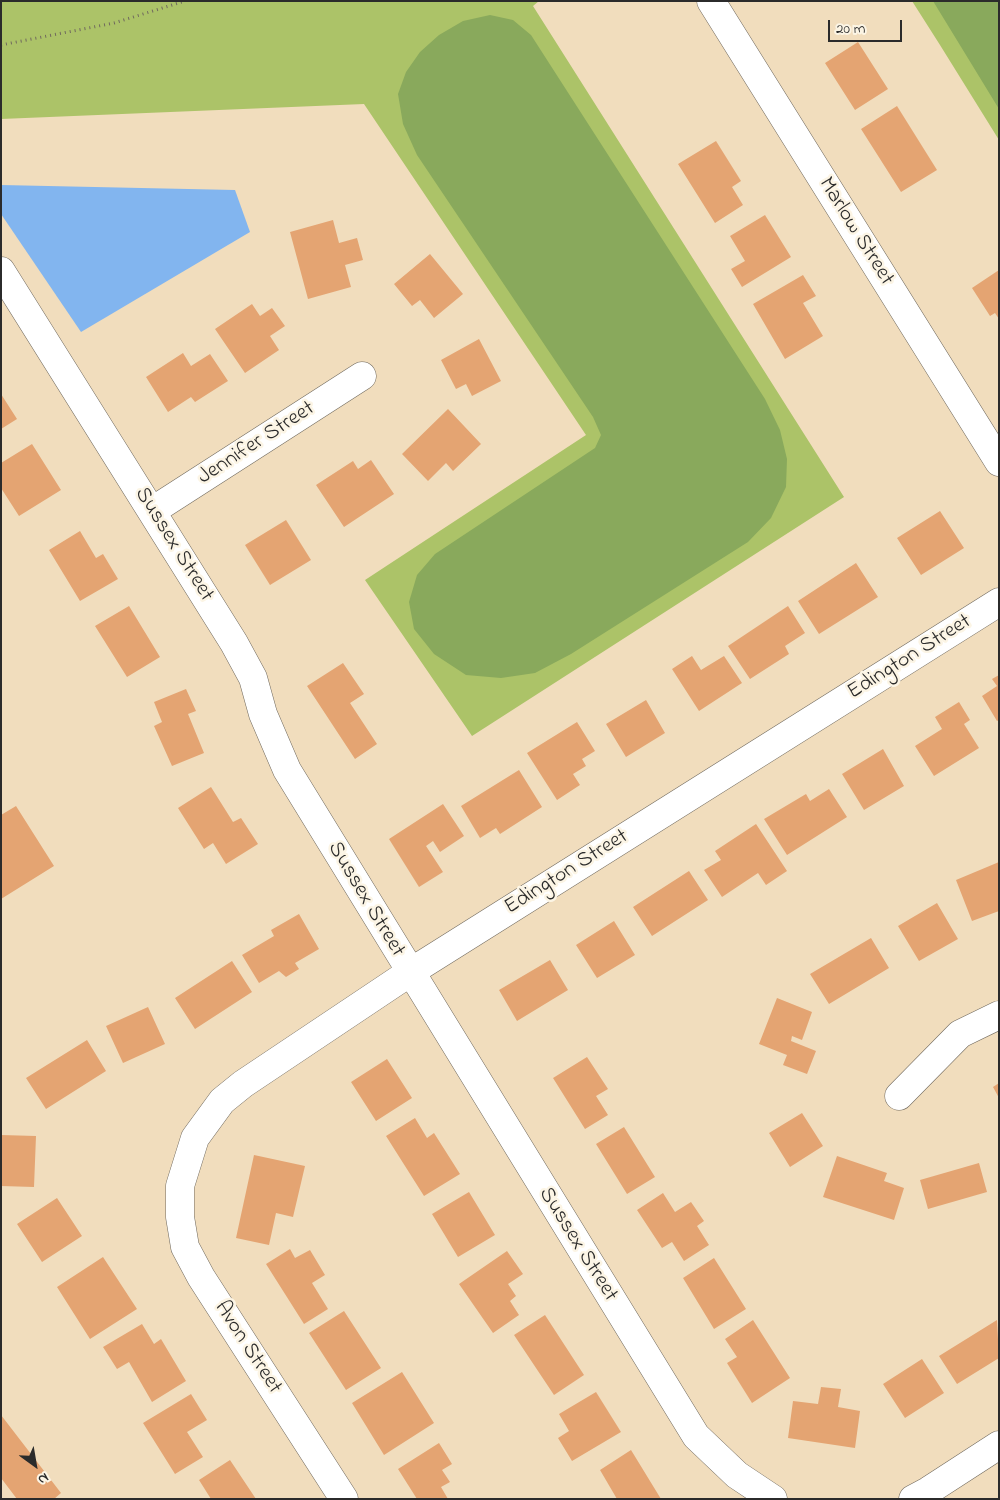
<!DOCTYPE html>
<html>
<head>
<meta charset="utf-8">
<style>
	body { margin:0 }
	#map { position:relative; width:1000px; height:1500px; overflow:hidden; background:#f1ddbd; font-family:"Indie Flower",sans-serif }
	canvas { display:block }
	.frame { position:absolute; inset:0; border:2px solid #2b2b2b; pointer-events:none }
	.north { position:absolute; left:10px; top:1440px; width:50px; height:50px; -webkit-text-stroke:4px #fcf5e5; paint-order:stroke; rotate:148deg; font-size:14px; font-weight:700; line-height:20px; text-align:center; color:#2b2b2b }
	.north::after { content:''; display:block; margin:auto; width:18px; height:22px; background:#2b2b2b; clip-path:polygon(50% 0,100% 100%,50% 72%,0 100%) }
	.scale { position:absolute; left:828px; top:20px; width:74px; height:22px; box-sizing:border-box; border:2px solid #2b2b2b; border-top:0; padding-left:6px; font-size:15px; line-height:18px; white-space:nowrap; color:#2b2b2b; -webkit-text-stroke:4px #fcf5e5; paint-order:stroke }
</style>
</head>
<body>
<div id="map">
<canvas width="1000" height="1500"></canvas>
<div class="frame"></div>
<div class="north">N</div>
<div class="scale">20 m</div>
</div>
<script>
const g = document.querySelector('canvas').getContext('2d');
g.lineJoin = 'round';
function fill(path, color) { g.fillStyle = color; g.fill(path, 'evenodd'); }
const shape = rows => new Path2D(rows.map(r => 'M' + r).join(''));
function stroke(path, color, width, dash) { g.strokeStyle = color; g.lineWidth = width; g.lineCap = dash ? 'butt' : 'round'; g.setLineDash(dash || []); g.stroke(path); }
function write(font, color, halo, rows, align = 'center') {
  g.font = font + ' "Indie Flower",sans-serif'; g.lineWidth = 5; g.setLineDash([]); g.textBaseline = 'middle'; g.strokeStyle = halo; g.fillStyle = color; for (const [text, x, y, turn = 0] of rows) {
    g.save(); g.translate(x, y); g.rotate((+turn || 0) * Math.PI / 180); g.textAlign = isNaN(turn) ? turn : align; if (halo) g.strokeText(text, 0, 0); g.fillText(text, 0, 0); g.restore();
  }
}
const green = shape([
	[1,1,539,1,533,6,844,497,472,736,365,580,586,435,364,104,1,119],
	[912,1,999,1,999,140,940,45]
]);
const forest = shape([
	[933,1,999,1,999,109],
	[490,15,513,20,531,35,765,399,780,430,787,459,786,487,771,518,748,542,571,654,535,673,501,678,466,675,434,654,414,629,409,602,417,575,435,554,595,448,601,435,593,417,417,155,403,124,398,94,406,72,420,52,439,35,463,21]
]);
const water = shape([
	[1,185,235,190,250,232,81,332,1,214]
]);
const building = shape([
	[858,42,888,89,855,110,825,63],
	[897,106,937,170,901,192,861,129],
	[716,141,741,181,732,187,743,205,715,223,678,164],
	[765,215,791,257,742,287,731,269,745,261,730,236],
	[333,220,339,243,357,238,363,260,345,265,351,287,308,299,290,232],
	[430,254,463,294,434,318,420,300,412,306,394,284],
	[999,270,999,319,995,313,990,316,972,288],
	[803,275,816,296,803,303,823,336,785,359,753,304],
	[252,304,260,316,272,308,285,326,270,336,279,350,245,373,215,329],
	[479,339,501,381,472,396,466,384,456,389,441,360],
	[183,353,191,366,210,354,228,381,195,402,191,397,168,412,146,377],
	[1,394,17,419,1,429],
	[448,409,481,444,453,471,446,463,428,481,402,454],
	[32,444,61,490,19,516,1,488,1,463],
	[371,460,394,494,344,527,316,485,353,461,358,469],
	[940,511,964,548,921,575,897,538],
	[286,520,311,560,270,585,245,545],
	[80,531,96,558,103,554,118,579,80,601,49,550],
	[856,563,878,597,819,634,798,601],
	[129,606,160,657,127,677,95,626],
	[788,606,805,633,785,646,789,654,750,679,728,646],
	[692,656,701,670,724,656,742,683,699,711,672,669],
	[343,663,364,694,350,703,377,744,355,759,307,686],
	[999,675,999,720,997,721,982,696,997,686,992,679],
	[186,689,196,711,188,714,204,753,172,766,154,726,162,722,154,702],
	[646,700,665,733,626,757,606,724],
	[959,702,970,720,964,724,979,748,934,776,915,746,942,729,935,717],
	[577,722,595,751,582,759,586,766,573,774,580,785,557,800,527,753],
	[883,749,904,786,864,810,842,774],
	[519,770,542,807,500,834,496,828,480,838,461,806],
	[211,787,233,822,241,818,258,844,226,864,213,843,204,849,178,808],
	[829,789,847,817,787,855,764,819,806,794,810,801],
	[443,804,464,836,440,852,433,841,426,846,443,872,419,887,389,839],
	[16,806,54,866,1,899,1,815],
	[756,824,787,871,766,885,758,873,722,897,704,870,721,860,715,851],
	[999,862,999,911,972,921,956,880],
	[689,871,708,900,652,936,633,907],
	[937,903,958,939,919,961,898,926],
	[299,914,319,949,295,963,299,969,286,977,279,971,259,983,242,955,274,936,271,930],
	[614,921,635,955,597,978,576,945],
	[871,938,889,968,829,1004,810,974],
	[550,960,568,990,517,1021,499,990],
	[232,961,252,992,195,1029,175,998],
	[777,998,812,1012,802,1040,792,1036,791,1041,816,1051,807,1074,783,1065,787,1055,759,1044],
	[148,1007,165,1044,123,1063,106,1026],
	[87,1040,106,1071,46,1109,26,1078],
	[587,1057,608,1089,596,1096,608,1115,585,1129,553,1078],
	[387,1059,412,1098,376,1121,351,1082],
	[999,1083,999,1098,993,1087],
	[802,1113,823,1146,790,1167,769,1133],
	[415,1118,427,1138,434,1133,460,1174,424,1196,386,1136],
	[624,1127,655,1177,627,1194,596,1144],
	[1,1135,36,1136,34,1187,1,1186],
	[254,1155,305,1166,293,1217,276,1213,269,1245,236,1238],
	[837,1156,887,1173,884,1181,904,1188,894,1220,823,1197],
	[979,1163,987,1192,928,1209,920,1180],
	[469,1192,495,1235,458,1257,432,1214],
	[663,1193,675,1212,691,1202,704,1221,697,1226,709,1245,684,1261,672,1242,662,1248,637,1210],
	[57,1198,82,1236,42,1262,17,1224],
	[290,1249,295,1258,310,1250,325,1275,312,1283,328,1309,304,1324,266,1264],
	[507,1251,523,1274,508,1284,516,1296,510,1301,519,1315,493,1333,459,1284],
	[103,1257,137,1309,90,1339,57,1287],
	[714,1258,746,1309,714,1329,683,1278],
	[344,1311,381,1368,346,1390,309,1333],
	[545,1315,584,1375,554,1395,514,1335],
	[753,1320,790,1378,752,1403,727,1363,737,1357,725,1339],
	[997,1320,999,1358,957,1384,939,1356],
	[142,1324,154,1344,161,1339,186,1381,152,1402,129,1362,117,1369,103,1347],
	[922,1359,944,1393,905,1418,883,1384],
	[402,1372,434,1423,384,1455,352,1403],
	[821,1387,841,1389,838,1407,860,1411,855,1448,788,1438,793,1401,818,1404],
	[596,1392,621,1432,572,1461,558,1438,569,1431,559,1414],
	[191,1394,207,1420,187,1432,203,1457,175,1474,143,1423],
	[1,1415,61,1493,54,1499,17,1499,1,1478],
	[439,1443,452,1464,442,1470,450,1482,441,1487,448,1499,417,1499,398,1469],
	[631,1450,661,1499,617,1499,600,1470],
	[230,1460,256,1499,211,1499,199,1480]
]);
const path = shape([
	[1,45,114,23,185,1]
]);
const street = shape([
	[711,1,999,462],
	[1,271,234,643,253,678,263,714,287,770,696,1436,737,1475,773,1499],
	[152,511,362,376],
	[899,1096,960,1034,999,1015],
	[344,1499,201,1277,185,1247,180,1217,180,1186,195,1138,222,1101,243,1084,409,973,999,602],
	[913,1499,928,1491,999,1445]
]);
const streetNames = [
	["Marlow Street",855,232,58],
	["Jennifer Street",257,444,-33],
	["Sussex Street",173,545,58],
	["Edington Street",910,658,-32],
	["Edington Street",567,873,-32],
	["Sussex Street",365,900,59],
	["Sussex Street",577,1245,58],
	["Avon Street",247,1348,57]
];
fill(green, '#acc368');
fill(forest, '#89a95c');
fill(water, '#82b5ef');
fill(building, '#e4a472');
stroke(street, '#70695e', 29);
stroke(path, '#70695e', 3, [1, 4]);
stroke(street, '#fff', 28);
write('22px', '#2b2b2b', '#fcf5e5', streetNames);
</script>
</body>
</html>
